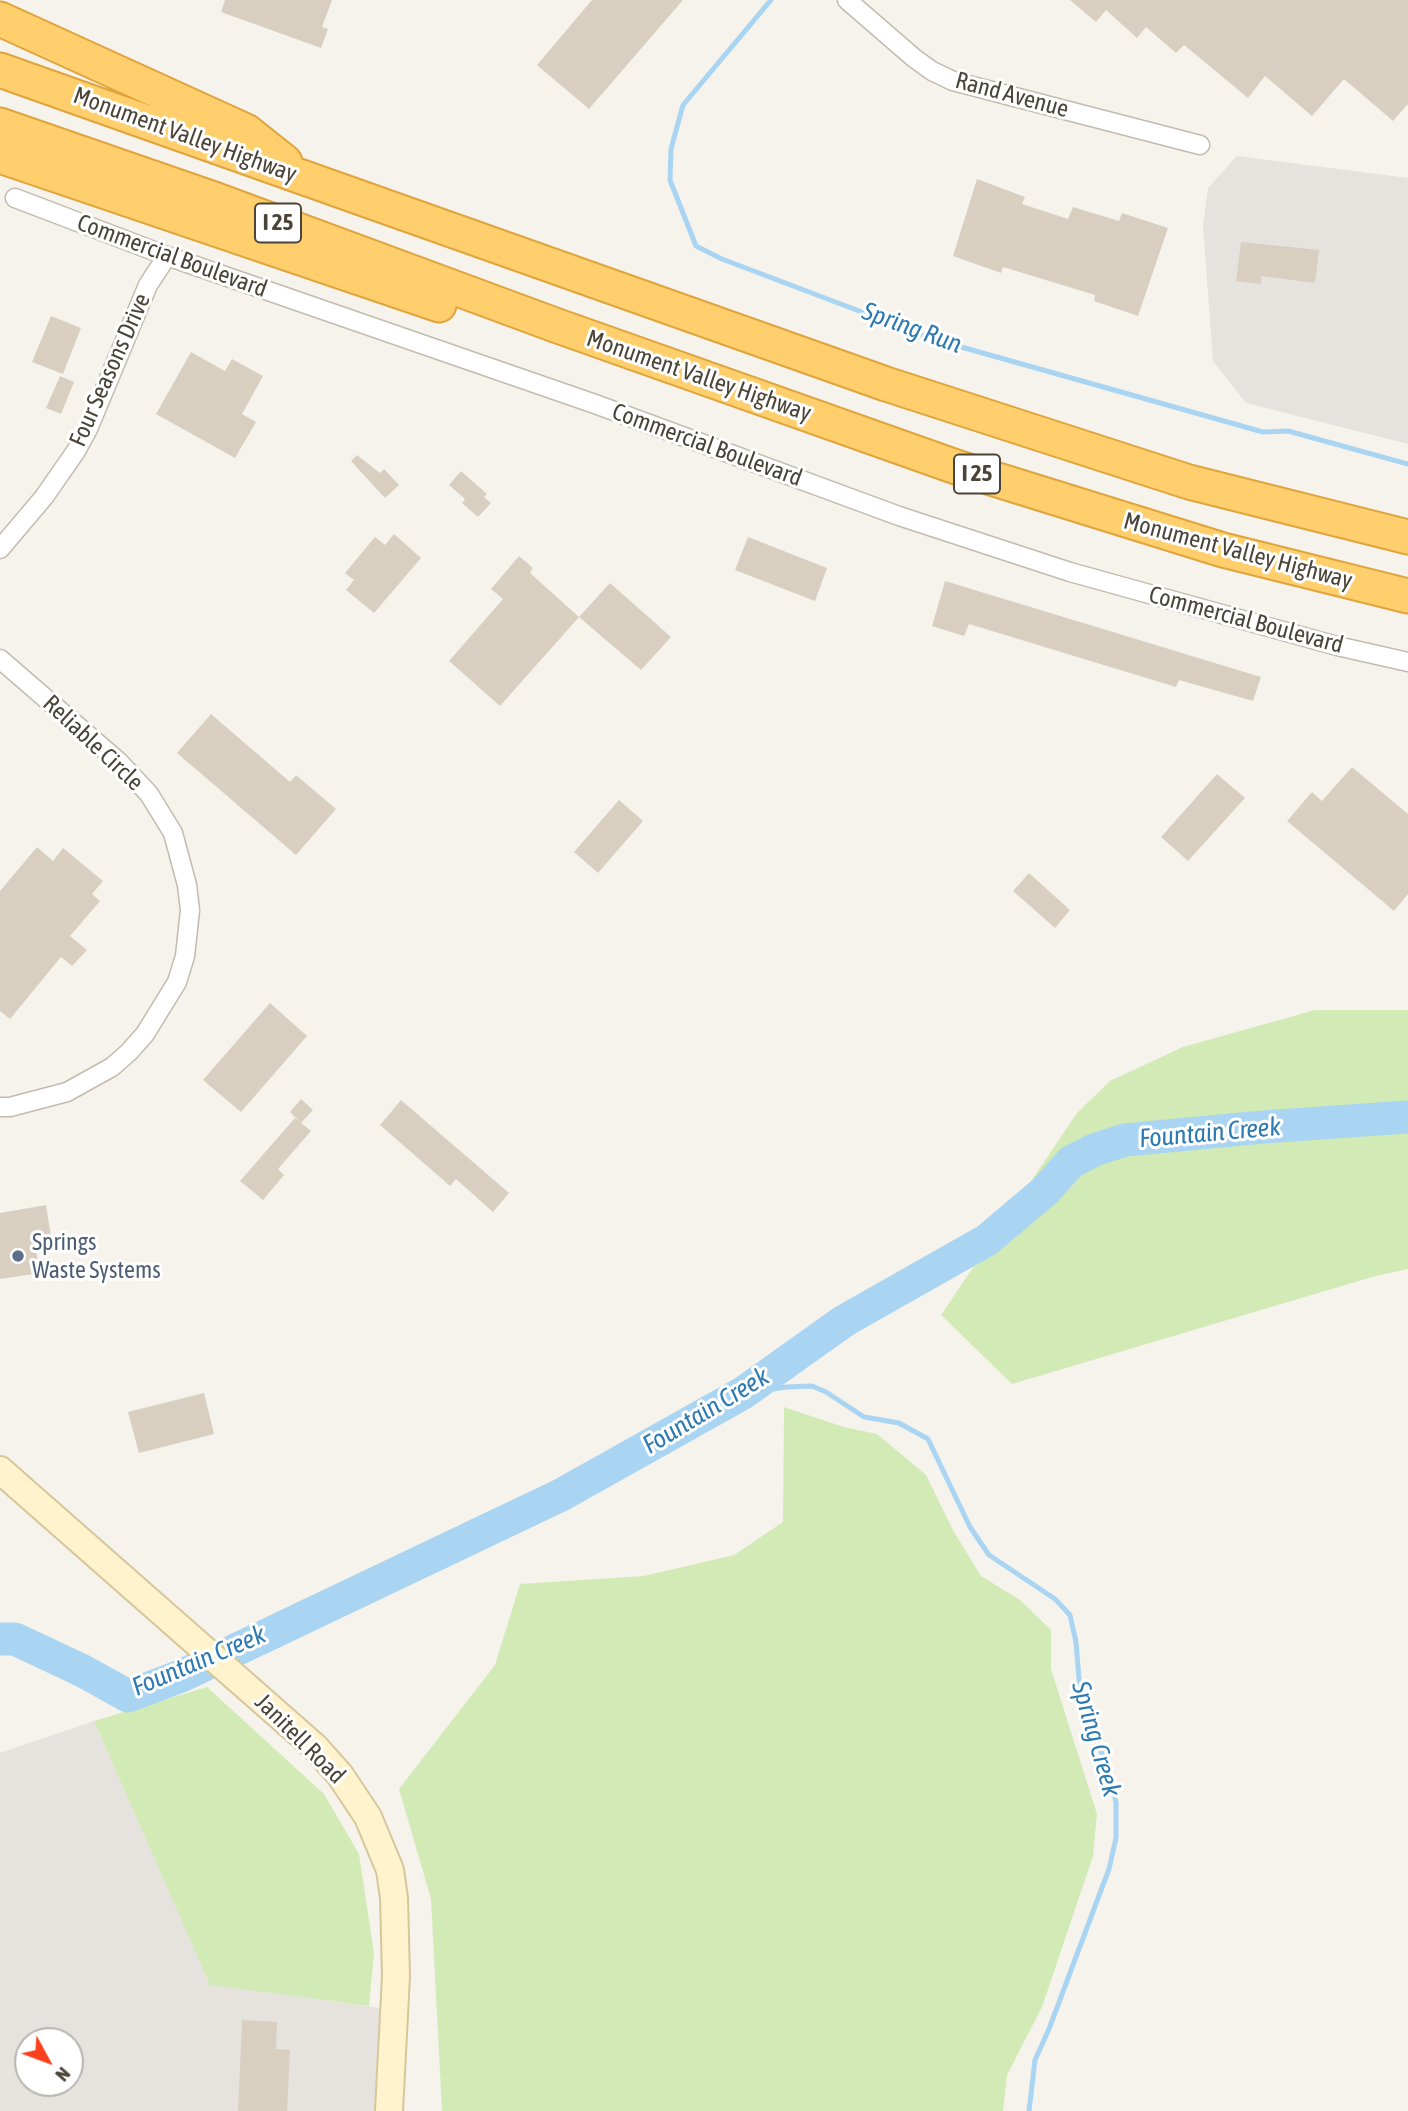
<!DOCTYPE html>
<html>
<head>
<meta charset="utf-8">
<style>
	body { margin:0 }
	#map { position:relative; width:1408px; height:2111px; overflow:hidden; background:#f6f3ec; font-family:"Asap Condensed",sans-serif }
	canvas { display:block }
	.north { position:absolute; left:14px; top:2027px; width:70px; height:70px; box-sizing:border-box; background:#fff; border:2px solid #b7b4b0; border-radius:50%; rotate:131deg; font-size:19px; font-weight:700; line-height:28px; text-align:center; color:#4b4439 }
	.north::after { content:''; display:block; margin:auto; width:24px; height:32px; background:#fc3f1d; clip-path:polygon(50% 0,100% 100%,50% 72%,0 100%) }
</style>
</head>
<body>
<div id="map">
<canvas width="1408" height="2111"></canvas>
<div class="north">N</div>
</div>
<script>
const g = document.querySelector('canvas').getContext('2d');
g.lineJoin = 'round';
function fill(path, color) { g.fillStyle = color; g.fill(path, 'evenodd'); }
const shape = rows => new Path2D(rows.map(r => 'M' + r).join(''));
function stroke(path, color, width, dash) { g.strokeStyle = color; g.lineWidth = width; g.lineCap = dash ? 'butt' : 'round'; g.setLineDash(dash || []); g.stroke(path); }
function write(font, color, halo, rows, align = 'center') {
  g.font = font + ' "Asap Condensed",sans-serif'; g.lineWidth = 6; g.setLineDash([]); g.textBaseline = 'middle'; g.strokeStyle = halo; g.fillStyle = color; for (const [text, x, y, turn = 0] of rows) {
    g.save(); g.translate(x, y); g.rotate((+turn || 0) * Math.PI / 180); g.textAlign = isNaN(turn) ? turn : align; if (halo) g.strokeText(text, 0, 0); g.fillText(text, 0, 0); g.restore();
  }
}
const industrial = shape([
	[1237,156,1408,178,1408,444,1246,403,1213,361,1203,226,1208,188],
	[94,1721,210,1984,395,2010,389,2111,0,2111,0,1753],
	[28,2041,70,2041,70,2083,28,2083]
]);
const green = shape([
	[1315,1010,1408,1010,1408,1269,1372,1277,1012,1384,941,1315,1077,1113,1110,1081,1183,1047],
	[784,1407,844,1427,877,1434,926,1475,954,1532,981,1576,1020,1600,1051,1630,1051,1669,1097,1814,1093,1856,1042,2007,1007,2075,1003,2111,442,2111,431,1899,399,1789,495,1665,520,1584,644,1576,734,1555,783,1522],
	[207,1687,324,1794,359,1854,374,1953,369,2006,210,1985,94,1721]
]);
const stream = shape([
	[771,0,683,105,671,149,670,180,696,246,722,259,933,339,1263,432,1288,431,1408,464],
	[743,1393,787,1387,812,1386,826,1392,864,1417,899,1423,928,1439,970,1527,989,1555,1055,1599,1070,1615,1076,1642,1081,1703,1109,1771,1116,1802,1116,1838,1109,1869,1049,2029,1035,2060,1029,2111]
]);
const river = shape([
	[0,1639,15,1639,83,1671,128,1696,181,1676,561,1495,743,1393,844,1321,987,1240,1045,1191,1071,1162,1094,1150,1125,1140,1263,1127,1408,1117]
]);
const building = shape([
	[225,0,332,0,322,27,328,29,321,48,221,12],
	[592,0,683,0,589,109,537,65],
	[1070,0,1408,0,1408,104,1393,121,1344,79,1312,116,1265,76,1248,98,1184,45,1176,53,1146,27,1137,38,1106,10,1096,22],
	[977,179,1025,197,1022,204,1068,219,1073,207,1119,221,1122,213,1168,228,1138,316,1094,301,1095,295,1003,267,1001,273,953,256],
	[1241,242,1319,250,1315,283,1261,276,1261,284,1236,281],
	[51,316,81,328,63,374,32,362],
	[191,352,225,371,232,359,263,376,242,414,256,422,235,458,156,414],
	[60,376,74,382,61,414,46,408],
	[357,455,380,473,384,469,399,485,385,498,351,461],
	[461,471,487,494,484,497,491,503,478,517,462,503,465,499,449,485],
	[394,534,421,558,374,613,346,590,354,580,345,573,375,537,385,545],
	[748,537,827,568,815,601,735,570],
	[519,556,533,568,530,573,579,617,500,706,449,661,503,599,491,589],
	[945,581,1261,677,1253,701,1179,680,1176,687,969,624,964,636,932,626],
	[610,583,671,637,641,670,579,617],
	[211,714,290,782,296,775,336,809,296,855,177,753],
	[1352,767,1408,814,1408,894,1394,911,1287,821,1312,792,1322,801],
	[1217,774,1245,798,1188,861,1161,837],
	[619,800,643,821,598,873,574,852],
	[37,847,53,861,63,848,103,881,92,894,100,901,70,936,87,950,72,966,61,957,10,1019,0,1011,0,891],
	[1029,873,1070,910,1055,928,1013,891],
	[270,1003,307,1036,241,1112,203,1080],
	[301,1099,313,1110,301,1123,290,1112],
	[401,1100,509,1193,493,1212,456,1179,450,1186,380,1125],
	[295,1118,311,1131,278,1169,284,1175,263,1200,240,1181],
	[46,1205,51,1236,34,1239,40,1273,0,1279,0,1213],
	[204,1393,214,1434,139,1453,128,1412],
	[242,2020,277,2022,276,2049,290,2050,287,2111,238,2111]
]);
const street = shape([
	[847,0,914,58,932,71,953,81,1200,145],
	[15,198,167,256,595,404,899,516,1070,572,1337,646,1408,662],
	[0,549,44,497,76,451,88,429,148,285,167,256],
	[0,659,118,761,149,794,173,833,187,885,190,910,185,956,177,982,145,1034,129,1052,112,1067,67,1092,10,1107,0,1107]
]);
const secondary = shape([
	[0,1470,315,1747,340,1775,368,1817,390,1870,394,1898,396,1976,389,2111]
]);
const highway = shape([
	[0,19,246,131,285,162],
	[0,70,886,384,1189,482,1408,537],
	[0,125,214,199,555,325,959,468,1223,550,1408,596],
	[0,156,439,305]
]);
const markers = [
	[18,1256,7,"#5c6f8a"]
];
const shields = [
	[278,223,46],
	[977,474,46]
];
const shieldNames = [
	["I 25",278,223],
	["I 25",977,474]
];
const streetNames = [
	["Rand Avenue",1012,95,15],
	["Monument Valley Highway",185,135,20],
	["Commercial Boulevard",172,256,20],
	["Four Seasons Drive",110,370,-66],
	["Monument Valley Highway",699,376,19],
	["Commercial Boulevard",707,445,20],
	["Monument Valley Highway",1238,551,15],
	["Commercial Boulevard",1246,620,15],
	["Reliable Circle",93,743,43],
	["Janitell Road",300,1739,45]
];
const serviceNames = [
	["Springs",32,1242],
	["Waste Systems",32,1270]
];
const waterNames = [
	["Spring Run",912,328,20],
	["Fountain Creek",1210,1133,-5],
	["Fountain Creek",706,1411,-31],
	["Fountain Creek",199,1661,-23],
	["Spring Creek",1096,1739,74]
];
fill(industrial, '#e6e2dd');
fill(green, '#d2eab5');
stroke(stream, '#a9d4f2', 5);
stroke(river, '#a9d4f2', 33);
fill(building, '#d8cfc1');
stroke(street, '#c2bbae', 21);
stroke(secondary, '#d6c79b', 30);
stroke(highway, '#e0a43c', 37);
stroke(street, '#fff', 18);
stroke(secondary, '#fff3cd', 26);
stroke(highway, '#ffcf6e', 33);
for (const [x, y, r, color] of markers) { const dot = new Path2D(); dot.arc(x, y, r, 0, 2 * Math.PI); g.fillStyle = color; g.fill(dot); stroke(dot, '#fff', 2.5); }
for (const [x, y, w] of shields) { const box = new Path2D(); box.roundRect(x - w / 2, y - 19.5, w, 39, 5); g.fillStyle = '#fff'; g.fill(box); stroke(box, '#4b4439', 2); }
write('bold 23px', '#4b4439', null, shieldNames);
write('24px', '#4b4439', '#fff', streetNames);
write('24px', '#4e5e75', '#fff', serviceNames, 'left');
write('italic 26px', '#2e7ab2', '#fff', waterNames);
</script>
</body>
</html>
